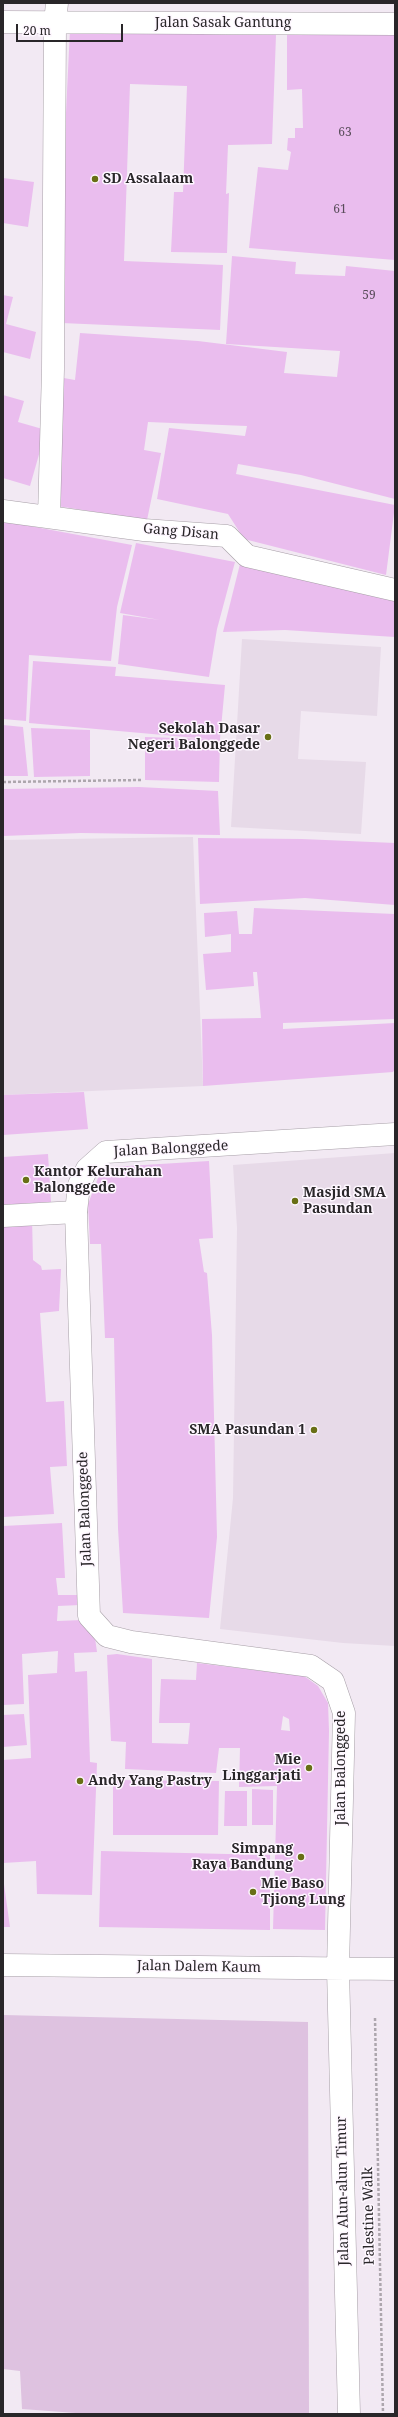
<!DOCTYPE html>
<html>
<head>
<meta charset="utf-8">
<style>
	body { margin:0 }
	#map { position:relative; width:398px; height:2417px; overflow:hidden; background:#f2e9f3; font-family:"Noto Serif",serif }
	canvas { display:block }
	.frame { position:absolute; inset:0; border:4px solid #292629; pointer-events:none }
	.scale { position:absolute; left:16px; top:24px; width:107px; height:18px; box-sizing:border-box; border:2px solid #292629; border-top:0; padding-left:5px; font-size:12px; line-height:14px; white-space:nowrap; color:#292629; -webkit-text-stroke:3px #fef7ff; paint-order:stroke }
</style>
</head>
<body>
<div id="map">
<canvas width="398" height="2417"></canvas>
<div class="frame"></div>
<div class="scale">20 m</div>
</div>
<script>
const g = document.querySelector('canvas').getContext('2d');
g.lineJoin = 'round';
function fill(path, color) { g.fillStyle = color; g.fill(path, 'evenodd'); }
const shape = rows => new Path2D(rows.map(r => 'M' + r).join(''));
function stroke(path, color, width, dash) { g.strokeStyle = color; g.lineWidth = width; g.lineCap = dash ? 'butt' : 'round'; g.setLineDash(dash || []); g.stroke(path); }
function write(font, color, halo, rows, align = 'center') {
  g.font = font + ' "Noto Serif",serif'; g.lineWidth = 3; g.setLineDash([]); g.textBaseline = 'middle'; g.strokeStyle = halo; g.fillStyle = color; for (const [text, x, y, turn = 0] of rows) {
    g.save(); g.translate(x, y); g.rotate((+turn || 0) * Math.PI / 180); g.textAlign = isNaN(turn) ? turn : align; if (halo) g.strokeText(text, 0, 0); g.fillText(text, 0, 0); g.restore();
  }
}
const built = shape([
	[242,639,381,647,377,716,301,711,298,759,366,762,361,834,231,827],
	[193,837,203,1086,3,1095,3,840],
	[395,1153,395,1646,343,1643,220,1629,233,1498,237,1228,233,1165]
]);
const green = shape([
	[3,2015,308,2022,309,2414,89,2414,22,2409,20,2371,3,2369]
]);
const building = shape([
	[70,29,228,35,276,35,272,144,228,145,226,194,229,193,227,253,171,252,174,192,183,192,187,86,130,84,124,261,223,265,220,330,62,323,58,281],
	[287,30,395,33,395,260,249,248,258,167,288,170,291,152,287,150,288,138,295,138,295,128,303,128,302,89,287,90],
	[3,178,34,182,28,227,3,223],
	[232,256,296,262,295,274,345,276,346,266,395,271,395,499,301,475,238,464,236,474,395,505,386,575,244,539,228,514,157,499,169,428,245,436,247,426,148,422,144,450,161,453,147,520,57,506,58,377,75,380,80,333,198,341,287,352,284,373,337,377,340,351,226,344],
	[3,295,13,297,6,324,36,332,30,359,3,352],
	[3,395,24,401,18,422,46,430,30,486,3,478],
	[3,521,132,545,117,607,111,661,29,655,26,721,3,719],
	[136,543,235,562,217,629,209,677,118,664,123,615,160,620,120,613],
	[240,564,395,598,395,637,285,630,223,632],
	[33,661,116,667,115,676,117,676,225,685,220,739,219,782,145,780,145,737,208,739,29,723],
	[3,725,23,727,28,776,3,776],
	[31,728,90,730,90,776,34,777],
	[139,787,218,791,220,835,81,833,3,836,3,789],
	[198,838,302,839,395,843,395,905,305,898,200,904],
	[254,908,395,914,395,1019,283,1023,283,1029,395,1023,395,1069,393,1072,203,1086,202,1019,261,1018,257,972,253,972,254,986,206,990,203,954,231,952,231,934,205,937,204,913,237,911,239,934,252,934],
	[84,1092,88,1129,3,1135,3,1095],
	[48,1154,51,1202,3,1205,3,1157],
	[209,1161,213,1238,199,1239,204,1272,207,1273,212,1335,217,1537,209,1618,123,1613,118,1528,114,1338,105,1338,101,1244,90,1244,88,1204,98,1178,111,1167],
	[32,1218,33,1260,41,1266,42,1270,61,1269,59,1311,40,1313,46,1402,64,1401,67,1466,50,1467,54,1514,3,1517,3,1219],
	[62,1523,65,1578,56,1578,58,1595,78,1595,80,1605,58,1606,57,1621,83,1620,95,1638,97,1652,74,1653,75,1672,87,1671,90,1762,97,1763,92,1895,37,1894,36,1861,3,1863,3,1760,31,1758,28,1675,57,1673,58,1651,22,1654,24,1704,3,1705,3,1526],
	[117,1654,152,1659,152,1743,188,1744,190,1723,159,1723,161,1679,196,1680,197,1663,304,1676,318,1686,328,1703,329,1731,325,1930,273,1929,277,1786,239,1787,240,1748,219,1748,216,1773,125,1769,126,1742,111,1741,107,1655],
	[283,1716,289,1719,290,1731,281,1730],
	[24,1714,27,1745,3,1747,3,1715],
	[113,1780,219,1781,218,1835,113,1835],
	[252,1789,273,1790,273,1825,252,1825],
	[225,1791,247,1791,247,1826,224,1826],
	[101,1851,270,1855,270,1930,99,1927],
	[3,1884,4,1884,10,1927,3,1927]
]);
const path = shape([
	[3,782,141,780],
	[375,2018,383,2414]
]);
const street = shape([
	[3,22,395,24],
	[3,511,144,530,227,536,247,556,395,590],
	[49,517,53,369,55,23,57,3],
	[3,1216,76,1212]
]);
const secondary = shape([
	[3,1965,395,1969],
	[349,2414,338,1969,344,1713,333,1681,311,1666,131,1642,107,1636,89,1616,76,1212,79,1185,87,1169,106,1152,395,1134]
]);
const markers = [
	[95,179,4,"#686f15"],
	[268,737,4,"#686f15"],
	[26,1180,4,"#686f15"],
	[295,1201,4,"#686f15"],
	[314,1430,4,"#686f15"],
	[309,1768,4,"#686f15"],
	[80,1781,4,"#686f15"],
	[301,1857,4,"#686f15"],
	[253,1892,4,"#686f15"]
];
const numberNames = [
	["63",345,133],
	["61",340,210],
	["59",369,296]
];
const streetNames = [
	["Jalan Sasak Gantung",223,23],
	["Gang Disan",181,532,5],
	["Jalan Balonggede",171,1149,-3],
	["Jalan Balonggede",85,1509,-92],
	["Jalan Balonggede",341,1768,-90],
	["Jalan Dalem Kaum",199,1967,1],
	["Jalan Alun-alun Timur",343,2191,-91],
	["Palestine Walk",369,2216,-91]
];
const poiNames = [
	["SD Assalaam",103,179],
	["Sekolah Dasar",260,729,"right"],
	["Negeri Balonggede",260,745,"right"],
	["Kantor Kelurahan",34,1172],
	["Balonggede",34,1188],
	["Masjid SMA",303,1193],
	["Pasundan",303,1209],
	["SMA Pasundan 1",306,1430,"right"],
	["Mie",301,1760,"right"],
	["Linggarjati",301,1776,"right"],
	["Andy Yang Pastry",88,1781],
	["Simpang",293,1849,"right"],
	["Raya Bandung",293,1865,"right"],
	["Mie Baso",261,1884],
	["Tjiong Lung",261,1900]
];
fill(built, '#e7dae8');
fill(green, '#dec2e0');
fill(building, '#eabdee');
stroke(street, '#a79fa7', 23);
stroke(secondary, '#a79fa7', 23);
stroke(path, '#ada6ad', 2.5, [3, 2]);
stroke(street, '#fff', 22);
stroke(secondary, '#fff', 22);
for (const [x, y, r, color] of markers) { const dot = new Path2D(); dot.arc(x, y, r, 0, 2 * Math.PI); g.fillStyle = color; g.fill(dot); stroke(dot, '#fef7ff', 1.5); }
write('12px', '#594c5a', null, numberNames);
write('14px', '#292629', '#fef7ff', streetNames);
write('bold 14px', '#292629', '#fef7ff', poiNames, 'left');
</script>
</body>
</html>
